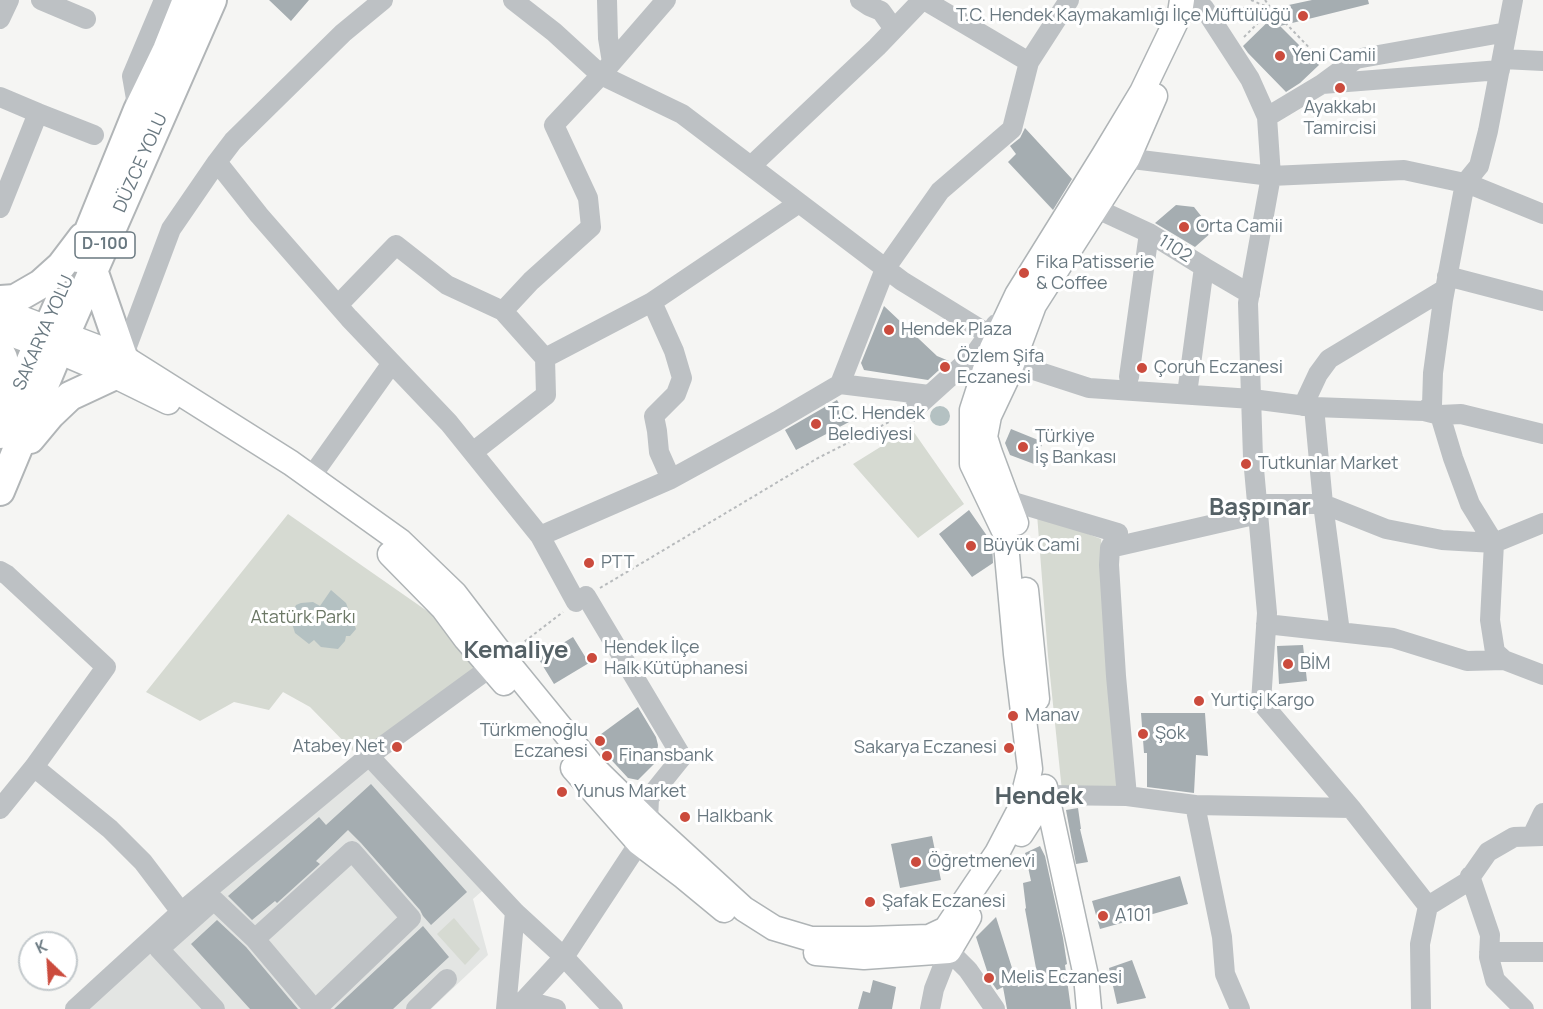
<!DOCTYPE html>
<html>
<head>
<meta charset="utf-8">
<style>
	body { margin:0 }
	#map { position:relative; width:1543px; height:1009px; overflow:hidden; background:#f5f5f3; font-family:Manrope,sans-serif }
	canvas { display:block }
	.north { position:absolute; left:18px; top:931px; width:60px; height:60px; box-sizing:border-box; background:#fff; border:2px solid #c3c9cc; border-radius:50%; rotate:335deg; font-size:16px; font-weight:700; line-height:24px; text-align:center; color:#697880 }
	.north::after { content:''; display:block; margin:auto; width:21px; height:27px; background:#cb4b3d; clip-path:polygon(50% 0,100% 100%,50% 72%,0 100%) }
</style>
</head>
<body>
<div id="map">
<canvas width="1543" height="1009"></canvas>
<div class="north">K</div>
</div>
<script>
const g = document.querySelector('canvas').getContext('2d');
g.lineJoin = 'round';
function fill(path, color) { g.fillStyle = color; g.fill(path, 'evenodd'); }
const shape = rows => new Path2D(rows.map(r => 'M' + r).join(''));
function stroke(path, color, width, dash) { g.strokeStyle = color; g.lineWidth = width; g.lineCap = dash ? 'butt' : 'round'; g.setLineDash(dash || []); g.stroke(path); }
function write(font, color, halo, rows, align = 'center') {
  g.font = font + ' Manrope,sans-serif'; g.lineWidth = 6; g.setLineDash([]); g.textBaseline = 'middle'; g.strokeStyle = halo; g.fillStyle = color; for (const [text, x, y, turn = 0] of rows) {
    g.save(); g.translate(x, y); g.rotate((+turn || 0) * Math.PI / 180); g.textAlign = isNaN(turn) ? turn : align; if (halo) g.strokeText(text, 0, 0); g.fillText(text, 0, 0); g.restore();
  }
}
const built = shape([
	[369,756,489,885,473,899,488,955,431,1009,75,1009]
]);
const green = shape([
	[911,428,964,504,918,538,853,464],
	[288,514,440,620,479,666,357,755,310,707,283,692,269,710,234,702,200,721,146,692],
	[1037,514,1101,539,1120,795,1062,791,1048,656],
	[454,918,480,949,465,965,437,934]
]);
const water = shape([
	'930 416a10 10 0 1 1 20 0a10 10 0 1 1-20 0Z',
	[331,590,346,603,356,629,350,636,346,636,345,641,338,649,321,647,314,640,309,644,295,633,290,617,296,605,301,603,313,602,320,606]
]);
const building = shape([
	[269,0,309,0,291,21],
	[1312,0,1368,0,1369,4,1280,26,1319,65,1300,83,1286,92,1248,53,1243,46,1284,6],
	[1025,128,1072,179,1053,210,1008,162,1016,154,1010,146,1020,138],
	[1176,205,1194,207,1213,231,1195,247,1155,223],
	[884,306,937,356,949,361,928,380,864,370,861,363],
	[837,400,849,422,796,450,785,430],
	[1011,429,1043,442,1034,464,1010,455,1005,443],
	[969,510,992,543,993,563,972,577,939,534],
	[573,637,589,663,554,684,538,658],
	[1303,645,1307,681,1279,684,1277,646],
	[638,707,656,737,658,745,656,762,638,780,628,778,593,740],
	[1141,713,1205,713,1208,756,1196,755,1194,793,1147,787,1147,753,1144,753],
	[371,784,467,892,431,925,423,916,420,910,361,843,348,830,316,861,320,864,277,903,275,901,252,920,228,896,319,817,326,825],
	[1078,808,1081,829,1080,829,1088,862,1076,864,1066,810],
	[932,836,941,880,900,888,891,844],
	[1040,846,1045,856,1063,938,1067,964,1065,965,1071,1009,1007,1009,1003,987,997,990,990,980,976,937,996,917,1018,987,1038,979,1025,909,1026,908,1023,883,1031,881,1025,853],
	[1180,876,1188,904,1100,929,1092,901],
	[217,920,246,947,298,1009,250,1009,191,944],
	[423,926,449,957,393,1009,334,1009],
	[1132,960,1146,998,1117,1004,1109,968],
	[873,980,896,987,892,1009,858,1009,863,991,870,993]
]);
const path = shape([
	[1251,0,1272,9,1323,62],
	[1265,0,1270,7],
	[1223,8,1269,9],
	[1244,37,1272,9],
	[600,588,818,458,897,418],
	[520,645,563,612]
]);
const minor = shape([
	[41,0,86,19],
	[513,0,554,32,601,75,682,114,902,281,988,334],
	[607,0,608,38,612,62],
	[860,0,869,6,881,11,894,29],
	[924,0,1029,62,1069,0],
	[1197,0,1196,1,1204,8,1250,79,1267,117,1271,176,1248,303,1253,458,1267,613,1261,702,1351,808],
	[0,19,9,0],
	[1503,59,1543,61],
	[1322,84,1500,70],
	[0,97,38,113],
	[138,110,132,76,164,0],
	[1267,117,1322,84,1356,59,1507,32],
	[1116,157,1271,176,1404,170,1469,184,1543,214],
	[217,162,259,215,349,318,449,423,540,536,576,602],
	[751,166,877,47,922,0],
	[0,208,38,113,94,135],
	[1095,208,1149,233,1204,267,1187,394],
	[1204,267,1250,294],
	[1447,276,1543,301],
	[338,305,396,245,447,285,503,311,531,281,591,227,588,198,554,125,601,75,666,0],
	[123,357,171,229,217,162,233,141,343,33,383,0],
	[545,358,652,302,799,203],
	[1012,363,1089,388,1252,399,1314,407,1424,411,1440,415,1453,458,1470,504,1494,543,1490,620,1495,652,1504,660,1543,675],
	[1129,377,1149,233],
	[840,384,929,395],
	[1303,406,1318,374,1329,359,1445,289],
	[1314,407,1323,504,1340,632],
	[1424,411,1432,405,1433,373,1443,300,1465,183,1479,166,1488,131,1513,0],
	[911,412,974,355,996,324],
	[1440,415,1461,414,1543,434],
	[473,452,546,395,545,358,503,311],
	[311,477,392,363],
	[671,479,777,421,840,384,885,269,940,191,1012,129,1029,62],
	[1007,500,1118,533,1110,548,1109,565,1116,676,1127,796],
	[1257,504,1323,504,1386,529,1442,540,1494,543,1543,523],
	[540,536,671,479,659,452,657,431,654,416,676,394,682,378,674,351,652,302],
	[1110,548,1258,514],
	[0,571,7,575,106,667,34,767,0,809],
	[1266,624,1393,638,1467,661,1504,660],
	[369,756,515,912,564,957,613,1009],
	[34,767,110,829,143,862,181,912],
	[1046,795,1127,796,1195,805,1222,937,1225,974,1240,1009],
	[1195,805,1351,808,1428,906],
	[1532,836,1543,813],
	[1470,876,1490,935,1489,957,1495,980,1524,1009],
	[255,939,352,851,411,918,316,1009],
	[938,944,949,951,968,970,995,1009],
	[1489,952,1543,952],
	[524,1000,556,1009],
	[75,1009,181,912,369,756,502,659],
	[215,1009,159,949,214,900,255,939,314,1009],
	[416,1009,447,979],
	[506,1009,515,912],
	[516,1009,564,957,639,843,648,821,649,798,682,757,586,596],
	[930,1009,934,989,949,951],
	[1421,1009,1420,944,1428,906,1467,882,1488,852,1514,837,1543,836]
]);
const major = shape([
	[0,310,123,357,291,463,400,541,455,594,504,658,593,767,648,821,744,909,774,928,811,939,868,939,929,937,946,929,997,853,1020,809,1030,769,1016,654,1005,533,972,464,972,410,992,348,1017,295,1104,155,1142,92,1180,13,1182,0],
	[0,330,38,344,58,351,107,372,168,402],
	[1016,523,990,453,985,437,989,416,1006,380,1034,305,1128,158,1155,96],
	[390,554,443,608,466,639,504,683],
	[1026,590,1037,699],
	[573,768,639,843,684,877,724,910],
	[1045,787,1086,976,1089,1009],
	[1021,834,1046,795],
	[816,953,864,957,949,951,969,917]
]);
const highway = shape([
	[78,258,138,110,167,50,187,0],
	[93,270,123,357],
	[0,300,15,299,41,284,61,266,83,237],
	[0,352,3,358,7,382,2,408],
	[0,434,38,344,48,328,59,303],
	[30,439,50,415,70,396,115,375],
	[0,491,65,335,212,0]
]);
const markers = [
	[1303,16,6,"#cb4b3d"],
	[1280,56,6,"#cb4b3d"],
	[1340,88,6,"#cb4b3d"],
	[1184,227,6,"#cb4b3d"],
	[1024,273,6,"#cb4b3d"],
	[889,330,6,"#cb4b3d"],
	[945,367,6,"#cb4b3d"],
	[1142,368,6,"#cb4b3d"],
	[816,424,6,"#cb4b3d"],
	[1023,447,6,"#cb4b3d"],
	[1246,464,6,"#cb4b3d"],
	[971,546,6,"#cb4b3d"],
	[589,563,6,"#cb4b3d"],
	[592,658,6,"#cb4b3d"],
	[1288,664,6,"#cb4b3d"],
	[1199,701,6,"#cb4b3d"],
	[1013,716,6,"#cb4b3d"],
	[1143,734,6,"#cb4b3d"],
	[600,741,6,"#cb4b3d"],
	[397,747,6,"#cb4b3d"],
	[1009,748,6,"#cb4b3d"],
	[607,756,6,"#cb4b3d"],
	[562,792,6,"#cb4b3d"],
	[685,817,6,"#cb4b3d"],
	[916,862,6,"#cb4b3d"],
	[870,902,6,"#cb4b3d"],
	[1103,916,6,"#cb4b3d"],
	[989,978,6,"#cb4b3d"]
];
const shields = [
	[105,245,60]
];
const shieldNames = [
	["D-100",105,245]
];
const poiNames = [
	["T.C. Hendek Kaymakamlığı İlçe Müftülüğü",1291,16,"right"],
	["Yeni Camii",1292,56],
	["Ayakkabı",1340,108,"center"],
	["Tamircisi",1340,129,"center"],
	["Orta Camii",1196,227],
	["Fika Patisserie",1036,263],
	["& Coffee",1036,284],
	["Hendek Plaza",901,330],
	["Özlem Şifa",957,357],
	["Eczanesi",957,378],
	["Çoruh Eczanesi",1154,368],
	["T.C. Hendek",828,414],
	["Belediyesi",828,435],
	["Türkiye",1035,437],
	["İş Bankası",1035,458],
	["Tutkunlar Market",1258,464],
	["Büyük Cami",983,546],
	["PTT",601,563],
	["Hendek İlçe",604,648],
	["Halk Kütüphanesi",604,669],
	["BİM",1300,664],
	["Yurtiçi Kargo",1211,701],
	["Manav",1025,716],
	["Türkmenoğlu",588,731,"right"],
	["Eczanesi",588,752,"right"],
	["Şok",1155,734],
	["Atabey Net",385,747,"right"],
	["Sakarya Eczanesi",997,748,"right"],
	["Finansbank",619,756],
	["Yunus Market",574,792],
	["Halkbank",697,817],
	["Öğretmenevi",928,862],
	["Şafak Eczanesi",882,902],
	["A101",1115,916],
	["Melis Eczanesi",1001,978]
];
const streetNames = [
	["DÜZCE YOLU",141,163,-66],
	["1102",1175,249,32],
	["SAKARYA YOLU",44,333,-66]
];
const parkNames = [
	["Atatürk Parkı",303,618]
];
const districtNames = [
	["Başpınar",1260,508],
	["Kemaliye",516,651],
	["Hendek",1039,797]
];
fill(built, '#e3e5e3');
fill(green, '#d6dad2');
fill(water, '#b4c1c2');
fill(building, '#a5adb1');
stroke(major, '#afb4b6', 27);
stroke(highway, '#b1b5b7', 32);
stroke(path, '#b7babc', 2, [3, 3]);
stroke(minor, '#bdc1c4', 20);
stroke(major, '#fff', 24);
stroke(highway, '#fff', 28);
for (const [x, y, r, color] of markers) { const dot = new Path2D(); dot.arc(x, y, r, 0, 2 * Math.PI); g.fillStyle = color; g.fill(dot); stroke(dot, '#fff', 2); }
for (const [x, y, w] of shields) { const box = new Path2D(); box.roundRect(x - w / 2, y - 13, w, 26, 4.5); g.fillStyle = '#fff'; g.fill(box); stroke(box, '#697880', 1.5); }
write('bold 16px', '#697880', null, shieldNames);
write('18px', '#697880', '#fff', poiNames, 'left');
write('18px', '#697880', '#fff', streetNames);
write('18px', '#6c7866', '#fff', parkNames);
write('bold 24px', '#556166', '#fff', districtNames);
</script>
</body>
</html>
